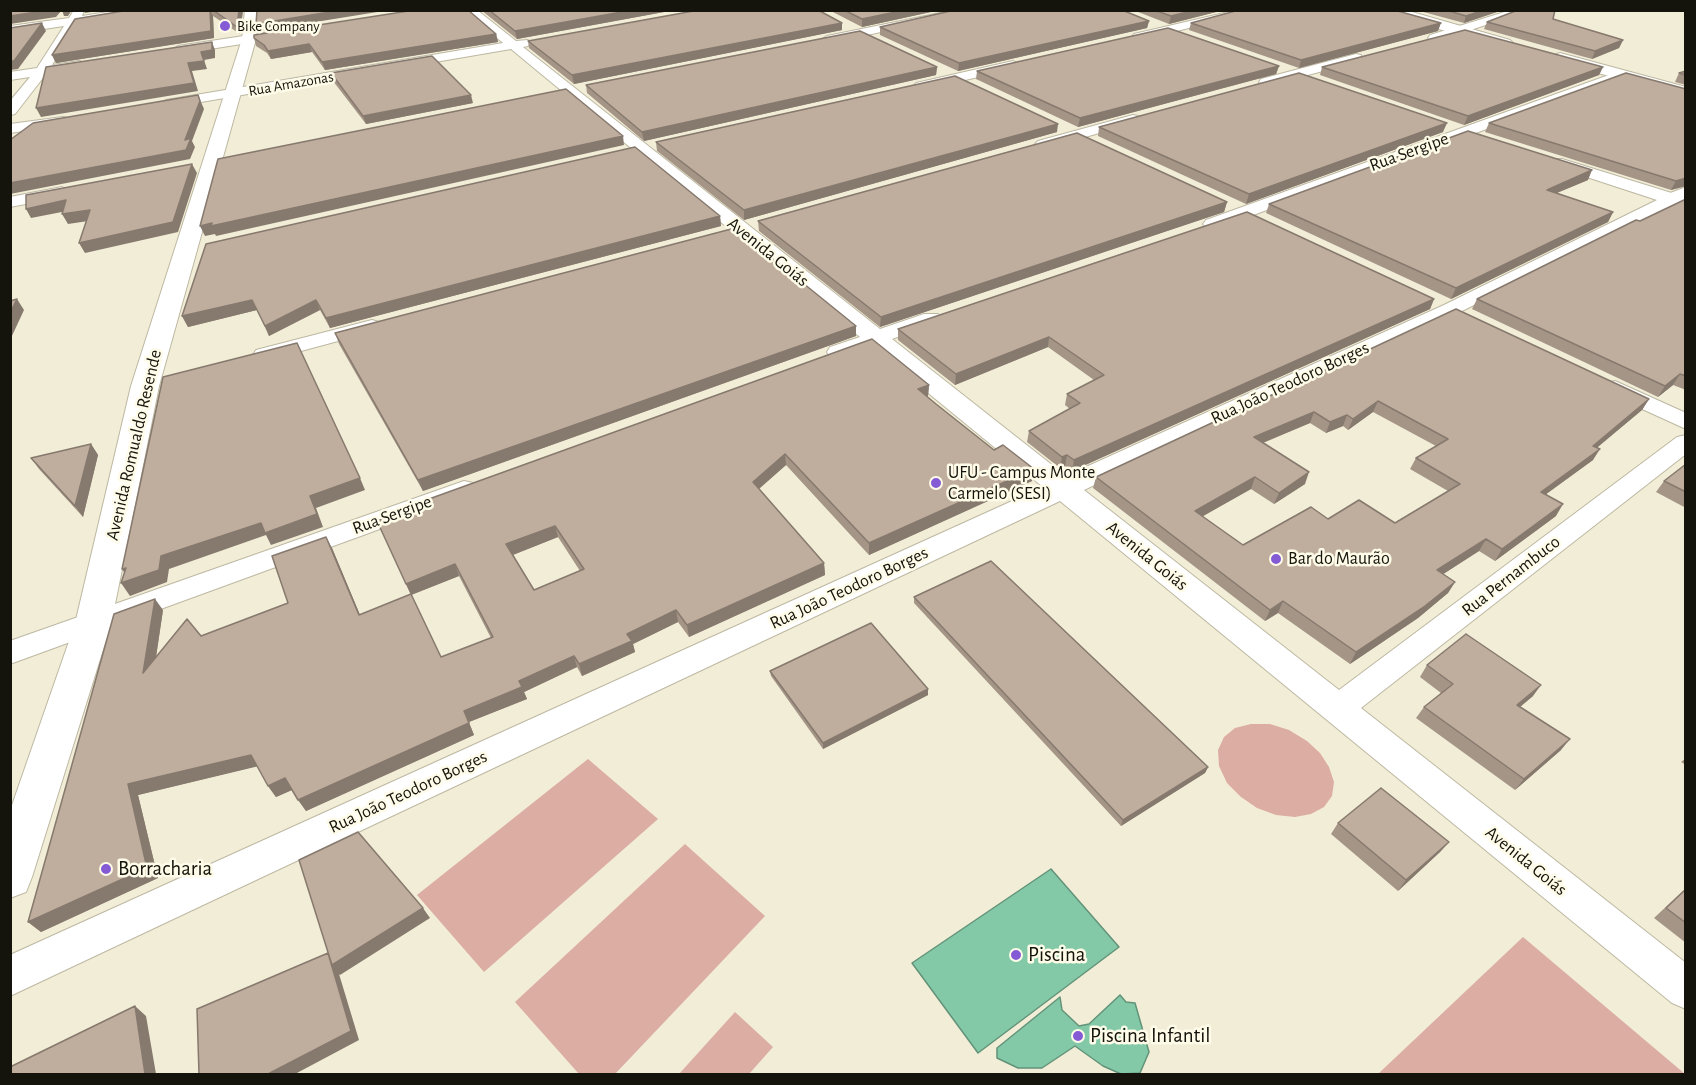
<!DOCTYPE html>
<html>
<head>
<meta charset="utf-8">
<style>
	body { margin:0 }
	#map { position:relative; width:1696px; height:1085px; overflow:hidden; background:#f2edd6; font-family:"Alegreya Sans",sans-serif }
	canvas { display:block }
	.frame { position:absolute; inset:0; border:12px solid #15140c; pointer-events:none }
</style>
</head>
<body>
<div id="map">
<canvas width="1696" height="1085"></canvas>
<div class="frame"></div>
</div>
<script>
const g = document.querySelector('canvas').getContext('2d');
g.lineJoin = 'round';
function fill(path, color) { g.fillStyle = color; g.fill(path, 'evenodd'); }
const shape = rows => new Path2D(rows.map(r => 'M' + r).join(''));
function stroke(path, color, width, dash) { g.strokeStyle = color; g.lineWidth = width; g.lineCap = dash ? 'butt' : 'round'; g.setLineDash(dash || []); g.stroke(path); }
function write(font, color, halo, rows, align = 'center') {
  g.font = font + ' "Alegreya Sans",sans-serif'; g.lineWidth = 5; g.setLineDash([]); g.textBaseline = 'middle'; g.strokeStyle = halo; g.fillStyle = color; for (const [text, x, y, turn = 0] of rows) {
    g.save(); g.translate(x, y); g.rotate((+turn || 0) * Math.PI / 180); g.textAlign = isNaN(turn) ? turn : align; if (halo) g.strokeText(text, 0, 0); g.fillText(text, 0, 0); g.restore();
  }
}
const green = shape([
	[1251,724,1270,724,1289,730,1307,741,1320,753,1329,767,1334,782,1332,796,1324,807,1311,814,1295,817,1276,815,1257,808,1241,797,1227,783,1219,766,1218,750,1224,737,1235,728],
	[588,759,658,819,484,972,417,895],
	[685,844,765,916,615,1074,579,1074,515,1002],
	[1523,937,1685,1074,1378,1074],
	[735,1012,773,1047,749,1074,679,1074]
]);
const water = shape([
	[1051,869,1119,947,978,1053,912,963,1051,869],
	[1120,995,1126,1002,1135,1003,1149,1052,1140,1073,1121,1074,1103,1066,1075,1046,1042,1068,1018,1068,997,1058,997,1048,1060,997,1062,1010,1079,1026,1089,1024,1120,995]
]);
const minor = shape([
	[74,10,84,10,82,16,121,10,154,10,149,13,77,24,52,65,80,61,87,65,85,68,46,74,15,114,10,115,10,101,30,77,10,80,10,72,37,68,64,26,10,34,10,26,69,18,74,10],
	[464,10,477,10,516,41,528,40,530,43,528,46,523,47,880,329,924,314,938,314,941,318,938,322,892,339,1066,476,1444,305,1657,200,1550,165,1548,162,1550,159,1562,159,1678,195,1680,199,1678,203,1458,313,1084,490,1339,690,1677,437,1686,435,1686,454,1361,708,1686,963,1686,1009,1672,1003,1060,501,10,996,10,955,1043,487,872,347,838,358,830,357,827,352,830,347,860,337,511,49,166,108,159,104,166,100,503,43,464,10],
	[955,10,979,10,827,44,821,40,827,36,955,10],
	[1237,10,1259,10,1138,41,1132,37,1134,34,1237,10],
	[1511,10,1530,10,1438,41,1430,41,1428,38,1430,35,1511,10],
	[276,31,282,35,280,38,178,54,172,50,178,46,276,31],
	[1356,54,1361,55,1362,58,1361,61,1266,86,1259,82,1261,79,1356,54],
	[1013,61,1020,65,1018,68,921,90,914,86,916,83,1013,61],
	[1620,71,1625,72,1627,75,1625,78,1218,228,1206,228,1203,224,1206,220,1620,71],
	[1133,115,1138,116,1140,119,1138,122,1043,149,1035,144,1038,141,1133,115],
	[63,117,68,118,70,121,68,124,10,133,10,124,63,117],
	[62,187,70,192,68,196,10,207,10,197,62,187],
	[372,320,379,322,382,326,379,330,264,361,256,360,253,355,256,350,372,320],
	[1615,381,1686,413,1686,429,1607,393,1604,388,1607,383,1615,381],
	[464,481,473,483,477,489,473,495,10,664,10,641,464,481]
]);
const tertiary = shape([
	[245,10,259,10,256,39,159,386,111,624,32,877,26,892,10,898,10,811,75,624,131,386,242,39,245,10],
	[1381,10,1405,10,1510,40,1513,43,1505,48,1383,13,1381,10],
	[1560,53,1686,87,1686,97,1554,61,1552,58,1554,55,1560,53],
	[1686,187,1686,201,1672,205,1665,203,1662,199,1665,195,1686,187]
]);
const wall = shape([
	[129,10,243,10,240,34,213,16,214,38,56,63,52,55],
	[481,10,675,10,517,39],
	[829,10,940,10,862,27],
	[1133,10,1224,10,1169,24],
	[1416,10,1503,10,1464,23],
	[1553,19,1623,40,1619,48,1592,59,1484,29,1487,22],
	[1149,21,1147,28,958,71,880,35,880,27],
	[842,23,842,30,574,84,529,48,528,41],
	[1191,23,1438,31,1299,68,1189,30],
	[496,34,498,42,325,70,312,52,271,59,267,53,256,46,254,38],
	[1279,66,1276,74,1078,127,976,79,977,71],
	[937,67,936,75,644,141,587,93,586,85],
	[1322,67,1603,67,1599,75,1464,125,1320,75],
	[1686,71,1686,85,1675,82,1679,73],
	[331,73,473,103,366,124,333,81],
	[1686,89,1686,186,1671,190,1485,132,1489,123],
	[1099,127,1443,132,1246,204,1098,136],
	[1057,132,744,220,657,151,656,142],
	[1588,180,1557,193,1613,212,1608,222,1451,299,1266,213,1269,204],
	[1686,199,1686,390,1673,385,1658,397,1472,309,1477,299],
	[1227,202,1224,212,880,327,759,231,758,221],
	[720,216,721,226,330,328,320,310,269,336,257,310,188,327,182,316],
	[1434,299,1430,309,1072,471,1065,466,1060,468,1027,442,1029,431,1070,409,1065,405,1067,394,1094,380,1048,347,955,385,898,340,898,329],
	[1456,309,1649,399,1642,410,1597,447,1593,460,1546,494,1556,516,1495,561,1479,551,1443,574,1455,582,1448,593,1418,618,1350,664,1278,613,1265,621,1093,488,1096,477],
	[1373,412,1436,446,1416,458,1410,469,1448,491,1395,523,1328,519,1243,545,1202,516,1251,489,1274,504,1305,484,1263,443,1310,423,1326,433,1343,426,1348,430],
	[856,326,856,336,423,491,339,344,335,333],
	[929,385,928,396,927,397,994,450,1034,469,1032,481,869,555,786,465,759,489,824,563,825,575,689,637,678,622,633,644,635,652,582,676,577,667,524,692,527,699,469,722,474,735,306,811,292,790,276,797,268,786,257,766,138,795,158,878,41,932,28,922,163,610,156,657,201,636,288,603,332,548,360,615,411,595,377,521,431,502,429,499],
	[558,537,580,571,534,590,513,555],
	[459,576,491,638,441,657,411,595],
	[91,444,98,455,83,517,39,469,31,458],
	[1686,464,1686,508,1656,492,1664,481],
	[914,597,1208,767,1205,773,1121,826,914,603],
	[1427,665,1533,696,1520,707,1561,750,1515,790,1416,718,1424,707,1441,693,1420,677],
	[770,671,928,689,928,695,823,749,771,676],
	[1686,758,1686,765,1681,762],
	[1338,823,1449,842,1440,852,1398,891,1331,834],
	[1686,888,1686,943,1654,918]
]);
const shadedWall = shape([
	[50,10,62,10,56,17,10,24,10,16],
	[62,10,72,10,68,16,64,16],
	[84,10,103,10,85,13],
	[210,10,213,16,214,38,56,63,52,55],
	[239,10,243,10,240,34,237,27],
	[342,10,390,10,259,31,256,24],
	[633,10,675,10,517,39,515,31],
	[905,10,940,10,862,27,862,19],
	[1195,10,1224,10,1169,24,1171,16],
	[1484,10,1503,10,1464,23,1466,16],
	[1149,21,1147,28,958,71,959,63],
	[42,23,46,31,18,69,10,70,10,61],
	[842,23,842,30,574,84,572,75],
	[1441,23,1438,31,1299,68,1301,60],
	[496,34,498,42,325,70,322,62],
	[1623,40,1619,48,1592,59,1595,51],
	[212,42,215,50,215,58,204,60,207,69,192,71,198,91,41,117,36,108,188,63],
	[309,44,312,52,271,59,268,51],
	[1279,66,1276,74,1078,127,1080,118],
	[937,67,936,75,644,141,642,132],
	[1603,67,1599,75,1464,125,1468,116],
	[198,95,204,109,192,141,195,147,190,159,10,194,10,183,185,140],
	[471,95,473,103,366,124,363,116],
	[1447,123,1443,132,1246,204,1249,194],
	[1058,124,1057,132,744,220,744,210],
	[623,136,624,145,216,236,215,234,205,236,200,226],
	[192,164,197,173,178,232,85,253,79,243],
	[1592,170,1588,180,1542,199,1547,190],
	[1686,178,1686,186,1671,190,1676,181],
	[66,200,72,210,31,218,26,209],
	[1227,202,1224,212,880,327,881,317],
	[90,210,95,220,68,224,62,214],
	[1613,212,1608,222,1451,299,1456,288],
	[720,216,721,226,330,328,326,318],
	[17,299,24,310,11,338,10,313],
	[1434,299,1430,309,1072,471,1074,460],
	[252,300,257,310,188,327,182,316],
	[316,300,320,310,269,336,265,326],
	[856,326,856,336,423,491,418,480],
	[1049,337,1048,347,955,385,956,374],
	[1680,374,1673,385,1658,397,1665,386],
	[929,385,928,396,917,400,918,389],
	[1649,399,1642,410,1586,457,1593,446],
	[1378,401,1373,412,1348,430,1353,419],
	[1314,412,1310,423,1250,448,1254,437],
	[1347,415,1343,426,1326,433,1330,422],
	[91,444,98,455,83,517,75,506],
	[1600,449,1593,460,1534,503,1541,492],
	[785,454,786,465,754,493,753,482],
	[1067,455,1065,466,1060,468,1062,457],
	[1034,469,1032,481,869,555,869,543],
	[1309,472,1305,484,1274,504,1279,493],
	[1255,477,1251,489,1191,523,1195,511],
	[360,478,365,490,316,508,323,527,271,545,266,535,169,569,167,582,130,596,121,583,129,580,122,569,161,556,310,496],
	[1563,504,1556,516,1495,561,1502,549],
	[555,526,558,537,510,556,506,544],
	[326,537,332,548,365,627,359,615],
	[1486,539,1479,551,1431,582,1437,570],
	[824,563,825,575,689,637,687,625],
	[455,564,459,576,411,595,406,584],
	[1455,582,1448,593,1418,618,1350,664,1356,652],
	[155,599,163,610,152,684,143,673],
	[1283,601,1278,613,1265,621,1270,610],
	[676,610,678,622,633,644,635,652,582,676,579,664,627,634],
	[574,656,577,667,524,692,527,699,469,722,464,711,519,681],
	[1541,685,1533,696,1509,716,1517,705],
	[928,689,928,695,823,749,823,743],
	[469,723,474,735,306,811,298,800],
	[1570,739,1561,750,1515,790,1524,779],
	[251,755,259,766,138,795,158,878,41,932,28,922,128,784],
	[1208,767,1205,773,1121,826,1123,820],
	[285,778,292,790,276,797,268,786],
	[1449,842,1440,852,1398,891,1406,880],
	[423,908,430,918,340,975,339,974,359,1040,295,1074,268,1074,328,953],
	[135,1006,146,1016,156,1074,145,1074]
]);
const building = shape([
	[10,10,50,10,10,16,10,10],
	[129,10,210,10,211,31,52,55,75,19,129,10],
	[213,10,239,10,237,27,213,10],
	[257,10,342,10,256,24,257,10],
	[415,10,468,10,496,34,322,62,309,44,268,51,264,45,254,38,254,35,415,10],
	[489,10,633,10,515,31,489,10],
	[699,10,818,10,842,23,572,75,528,41,699,10],
	[844,10,905,10,862,19,844,10],
	[955,10,1122,10,1149,21,959,63,880,27,955,10],
	[1154,10,1195,10,1171,16,1154,10],
	[1239,10,1394,10,1441,23,1301,60,1191,23,1239,10],
	[1446,10,1484,10,1466,16,1446,10],
	[1518,10,1555,10,1553,19,1623,40,1595,51,1487,22,1518,10],
	[42,23,14,61,10,61,10,28,42,23],
	[1168,28,1279,66,1080,118,977,71,1168,28],
	[1465,30,1603,67,1468,116,1322,67,1465,30],
	[860,31,937,67,642,132,586,85,860,31],
	[212,42,212,50,201,52,204,61,188,63,194,83,36,108,46,67,212,42],
	[432,56,471,95,363,116,331,73,432,56],
	[1686,71,1686,75,1679,73,1686,71],
	[1299,73,1447,123,1249,194,1099,127,1299,73],
	[1626,73,1686,89,1686,178,1676,181,1489,123,1626,73],
	[955,76,1058,124,744,210,656,142,955,76],
	[566,89,623,136,211,226,212,223,200,226,218,159,566,89],
	[198,95,200,101,185,140,191,138,186,150,10,183,10,140,33,123,198,95],
	[1468,131,1592,170,1547,190,1613,212,1456,288,1269,204,1468,131],
	[1077,133,1227,202,881,317,758,221,1077,133],
	[635,147,720,216,326,318,316,300,265,326,252,300,182,316,206,244,635,147],
	[192,164,173,222,79,243,90,210,62,214,66,200,26,209,26,195,192,164],
	[1686,199,1686,376,1680,374,1665,386,1477,299,1636,220,1640,221,1686,199],
	[1247,212,1434,299,1074,460,1067,455,1062,457,1029,431,1080,403,1067,394,1104,375,1049,337,956,374,898,329,1247,212],
	[735,228,856,326,418,480,335,333,735,228],
	[17,299,10,313,10,301,17,299],
	[1456,309,1649,399,1593,446,1600,449,1541,492,1563,504,1502,549,1486,539,1437,570,1455,582,1425,606,1356,652,1283,601,1270,610,1096,477,1456,309],
	[1378,401,1448,439,1416,458,1460,484,1395,523,1359,500,1328,519,1311,507,1243,545,1195,511,1255,477,1279,493,1309,472,1254,437,1314,412,1330,422,1347,415,1353,419,1378,401],
	[872,339,929,385,918,389,936,404,994,450,1003,445,1034,469,869,543,785,454,753,482,824,563,687,625,676,610,627,634,632,641,579,664,574,656,519,681,522,687,464,711,469,723,298,800,285,778,268,786,251,755,128,784,147,868,28,922,114,614,155,599,143,673,187,619,201,636,288,603,272,556,326,537,359,615,411,594,441,657,493,637,455,564,406,584,377,521,431,502,429,499,872,339],
	[555,526,584,569,534,590,506,544,555,526],
	[297,343,360,478,310,496,317,514,265,533,261,523,161,556,159,570,121,583,126,568,122,569,163,377,297,343],
	[91,444,75,506,31,458,91,444],
	[1686,464,1686,492,1664,481,1686,464],
	[991,561,1208,767,1123,820,914,597,991,561],
	[871,623,928,689,823,743,770,671,871,623],
	[1466,634,1541,685,1517,705,1570,739,1524,779,1424,707,1453,684,1427,665,1466,634],
	[1381,788,1449,842,1406,880,1338,823,1381,788],
	[358,832,423,908,332,965,299,860,358,832],
	[1686,889,1686,923,1666,908,1686,889],
	[328,953,351,1031,268,1074,199,1074,197,1009,328,953],
	[135,1006,145,1074,10,1074,10,1067,135,1006]
]);
const markers = [
	[225,26,6,"#855bd5"],
	[936,483,6,"#855bd5"],
	[1276,559,6,"#855bd5"],
	[106,869,6,"#855bd5"],
	[1016,955,6,"#855bd5"],
	[1078,1036,6,"#855bd5"]
];
const farPoinames = [
	["Bike Company",237,26]
];
const farStreetnames = [
	["Rua Amazonas",291,84,-10]
];
const streetNames = [
	["Rua Sergipe",1409,152,-20],
	["Avenida Goiás",768,252,39],
	["Rua João Teodoro Borges",1290,383,-25],
	["Avenida Romualdo Resende",134,445,-77],
	["Rua Sergipe",392,515,-20],
	["Avenida Goiás",1147,556,39],
	["Rua Pernambuco",1511,576,-38],
	["Rua João Teodoro Borges",849,588,-25],
	["Rua João Teodoro Borges",408,792,-25],
	["Avenida Goiás",1526,861,39]
];
const poiNames = [
	["UFU - Campus Monte",948,473],
	["Carmelo (SESI)",948,494],
	["Bar do Maurão",1288,559]
];
const nearPoinames = [
	["Borracharia",118,869],
	["Piscina",1028,955],
	["Piscina Infantil",1090,1036]
];
fill(green, '#dcada2');
fill(water, '#83c9a8');
stroke(water, '#629379', 1.5);
stroke(minor, '#bdb8a2', 2);
stroke(tertiary, '#bdb8a2', 2);
fill(minor, '#fff');
fill(tertiary, '#fff');
fill(wall, '#a49587');
fill(shadedWall, '#86796e');
fill(building, '#bfad9d');
stroke(building, '#86796e', 1.5);
for (const [x, y, r, color] of markers) { const dot = new Path2D(); dot.arc(x, y, r, 0, 2 * Math.PI); g.fillStyle = color; g.fill(dot); stroke(dot, '#fefbe8', 2); }
write('15px', '#15140c', '#fefbe8', farPoinames, 'left');
write('15px', '#15140c', '#fefbe8', farStreetnames);
write('18px', '#15140c', '#fefbe8', streetNames);
write('18px', '#15140c', '#fefbe8', poiNames, 'left');
write('21px', '#15140c', '#fefbe8', nearPoinames, 'left');
</script>
</body>
</html>
